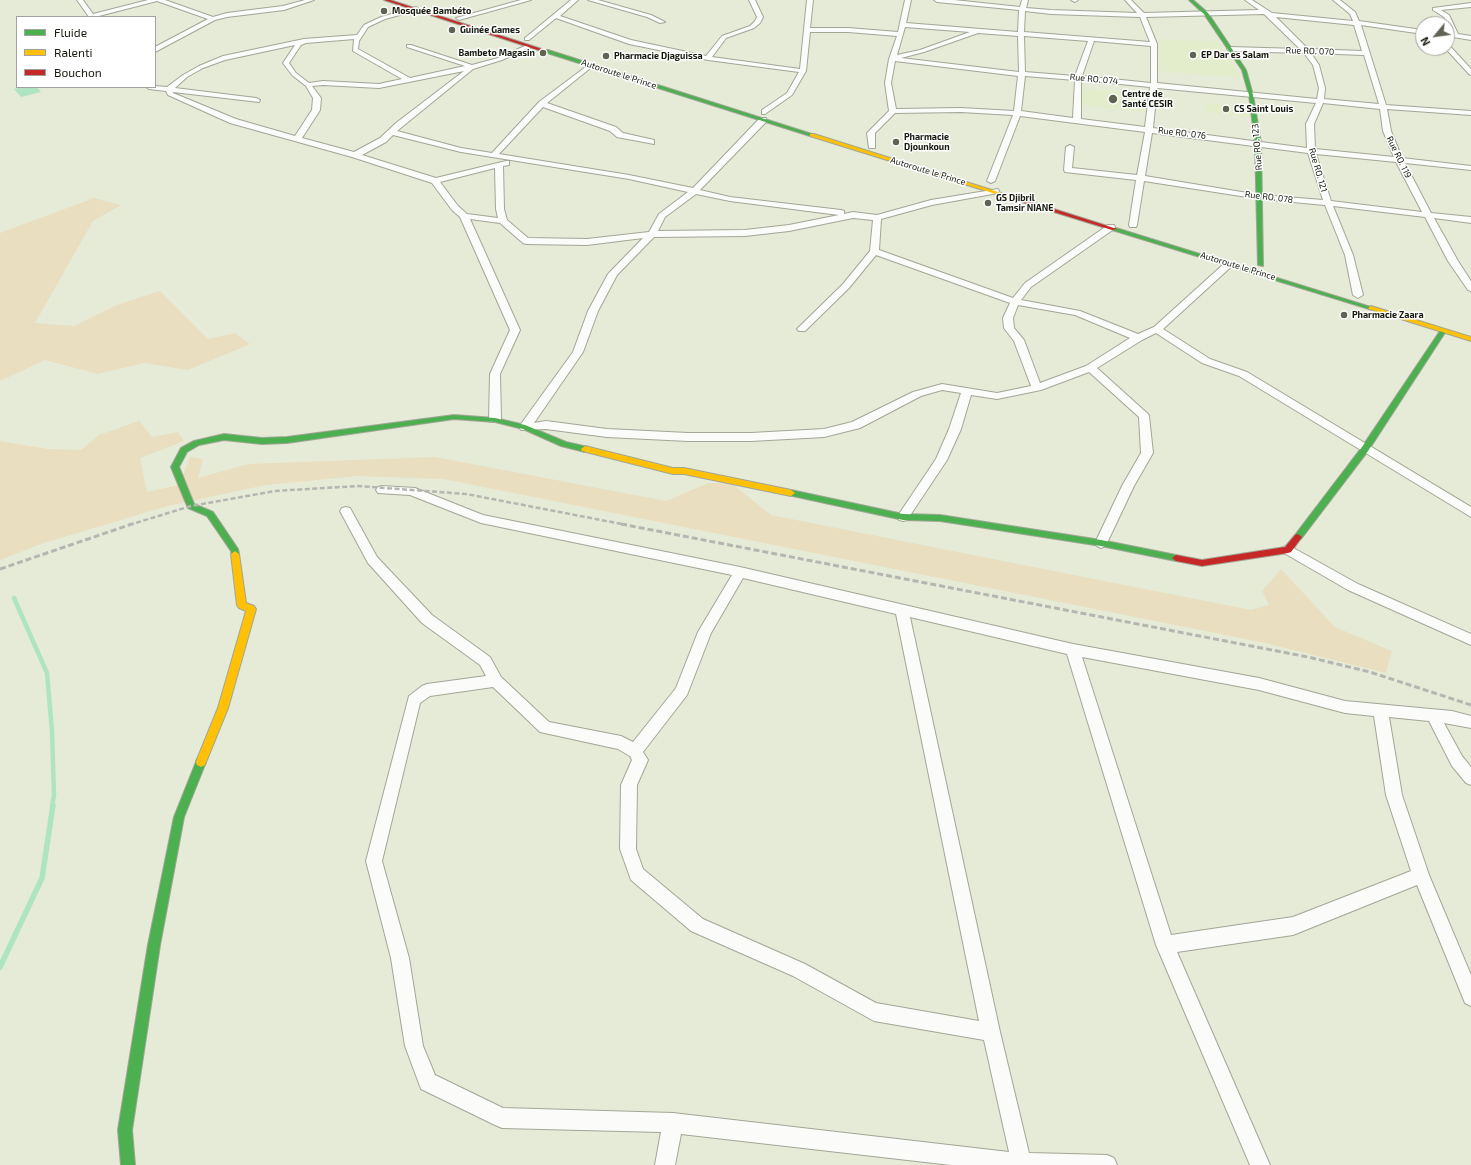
<!DOCTYPE html>
<html>
<head>
<meta charset="utf-8">
<style>
	body { margin:0 }
	#map { position:relative; width:1471px; height:1165px; overflow:hidden; background:#e6ebd7; font-family:"Exo 2",sans-serif }
	canvas { display:block }
	.legend { position:absolute; left:16px; top:16px; width:140px; height:72px; box-sizing:border-box; background:#fff; border:1px solid #a2a39e; margin:0; padding:5px 7px; list-style:none; font-size:12px; color:#161a0d }
	.legend li { display:flex; align-items:center; gap:8px; height:20px }
	.legend b { width:20px; border:1px solid #a2a39e }
	.north { position:absolute; left:1415px; top:16px; width:40px; height:40px; box-sizing:border-box; background:#fff; border:1px solid #a2a39e; border-radius:50%; rotate:241deg; font-size:11px; font-weight:700; line-height:16px; text-align:center; color:#161a0d }
	.north::after { content:''; display:block; margin:auto; width:14px; height:18px; background:#5f6354; clip-path:polygon(50% 0,100% 100%,50% 72%,0 100%) }
</style>
</head>
<body>
<div id="map">
<canvas width="1471" height="1165"></canvas>
<ul class="legend">
<li><b style="height:5px;background:#4caf50"></b>Fluide</li>
<li><b style="height:5px;background:#ffc107"></b>Ralenti</li>
<li><b style="height:5px;background:#c62828"></b>Bouchon</li>
</ul>
<div class="north">N</div>
</div>
<script>
const g = document.querySelector('canvas').getContext('2d');
g.lineJoin = 'round';
function fill(path, color) { g.fillStyle = color; g.fill(path, 'evenodd'); }
const shape = rows => new Path2D(rows.map(r => 'M' + r).join(''));
function stroke(path, color, width, dash) { g.strokeStyle = color; g.lineWidth = width; g.lineCap = dash ? 'butt' : 'round'; g.setLineDash(dash || []); g.stroke(path); }
function write(font, color, halo, rows, align = 'center') {
  g.font = font + ' "Exo 2",sans-serif'; g.lineWidth = 3; g.setLineDash([]); g.textBaseline = 'middle'; g.strokeStyle = halo; g.fillStyle = color; for (const [text, x, y, turn = 0] of rows) {
    g.save(); g.translate(x, y); g.rotate((+turn || 0) * Math.PI / 180); g.textAlign = isNaN(turn) ? turn : align; if (halo) g.strokeText(text, 0, 0); g.fillText(text, 0, 0); g.restore();
  }
}
const built = shape([
	[1160,40,1217,41,1236,68,1240,78,1158,71],
	[1081,89,1147,93,1146,112,1080,105],
	[1205,103,1245,106,1249,117,1206,112]
]);
const green = shape([
	[94,198,121,205,93,221,35,323,74,326,117,305,160,291,208,339,235,333,250,344,188,370,144,363,98,374,45,360,0,381,0,233],
	[139,421,152,437,178,432,184,441,140,458,147,492,179,485,190,457,203,459,198,478,248,464,435,457,666,501,708,483,731,483,771,515,1251,610,1269,605,1262,591,1281,569,1335,627,1392,651,1386,673,1265,643,443,479,357,476,266,485,168,506,41,544,0,560,0,441,48,449,81,450,99,435]
]);
const water = shape([
	[22,87,37,87,41,92,21,97,14,89]
]);
const streamFar1 = shape([
	[14,598,47,673,52,731,54,795,52,806]
]);
const stream = shape([
	[0,967,42,878,53,805]
]);
const street = shape([
	[77,0,83,0,93,14,148,0,165,0,213,17,227,13,283,6,305,0,314,0,284,10,227,17,215,20,155,52,155,47,208,19,157,1,95,17,89,17,77,0],
	[521,0,531,0,459,20,456,18,521,0],
	[571,0,578,0,560,16,631,40,706,56,722,36,750,26,755,21,757,17,749,0,755,0,763,17,760,23,754,28,726,38,712,57,800,69,807,0,813,0,810,28,848,28,898,32,905,0,911,0,906,23,1018,32,1019,10,937,2,934,0,954,0,1020,7,1022,0,1028,0,1026,8,1051,10,1137,13,1125,0,1131,0,1144,13,1259,10,1245,0,1252,0,1272,13,1353,21,1350,14,1333,0,1340,0,1355,12,1359,21,1423,30,1423,34,1361,25,1386,105,1471,111,1471,115,1387,109,1391,131,1402,158,1471,166,1471,170,1405,163,1431,213,1471,217,1471,223,1434,218,1458,261,1471,281,1471,291,1468,290,1448,261,1425,217,1333,206,1353,255,1363,295,1358,298,1353,295,1345,255,1325,205,1260,199,1144,181,1137,225,1136,227,1130,227,1129,225,1136,180,1065,172,1064,170,1066,147,1070,145,1074,147,1072,168,1137,175,1145,132,1020,116,995,181,991,183,987,181,1013,115,961,112,895,113,875,133,875,148,869,148,867,133,889,111,885,83,889,59,897,36,848,32,810,32,806,71,792,95,765,114,762,114,762,110,787,93,799,72,708,60,629,44,556,18,529,40,525,40,525,38,571,0],
	[1025,11,1051,14,1140,17,1150,42,1024,32,1025,11],
	[1264,14,1300,49,1230,47,1227,49,1230,51,1304,53,1313,65,1319,88,1317,99,1157,83,1157,44,1146,17,1264,14],
	[1276,17,1354,25,1362,51,1308,49,1276,17],
	[905,27,970,32,920,50,897,55,905,27],
	[978,33,1018,36,1019,72,901,58,924,52,978,33],
	[1024,36,1088,41,1075,76,1025,72,1024,36],
	[1094,41,1151,46,1151,83,1082,76,1094,41],
	[1311,53,1364,55,1379,104,1324,99,1325,88,1319,65,1311,53],
	[895,61,1018,76,1014,111,961,108,896,109,891,83,895,61],
	[1025,76,1075,80,1073,118,1021,111,1025,76],
	[1081,80,1150,87,1145,127,1081,119,1081,80],
	[1157,88,1316,103,1306,124,1307,148,1153,128,1157,88],
	[1323,103,1380,109,1383,131,1394,157,1315,149,1314,124,1323,103],
	[1152,133,1308,153,1323,200,1260,195,1145,176,1152,133],
	[1316,154,1396,162,1422,212,1331,201,1316,154],
	[588,0,598,0,651,15,665,22,660,23,647,17,588,0],
	[1071,0,1078,0,1075,2,1071,0],
	[1471,3,1471,7,1441,10,1449,15,1458,34,1471,36,1471,40,1447,36,1447,34,1452,33,1444,17,1433,10,1433,8,1471,3],
	[416,7,418,8,418,10,385,19,368,27,359,41,358,49,410,78,465,66,407,47,407,45,411,45,472,65,498,58,527,45,532,46,502,60,473,69,397,131,461,148,492,153,539,102,591,63,593,64,593,66,547,103,616,127,623,133,654,140,654,144,617,137,610,131,543,107,499,154,629,175,693,188,760,118,766,118,766,122,700,190,730,197,841,210,844,211,844,214,853,212,877,215,931,200,998,189,999,191,998,193,932,205,881,219,879,250,1013,298,1025,283,1108,225,1114,225,1115,227,1114,229,1031,287,1021,300,1080,311,1138,334,1154,327,1226,262,1232,262,1234,264,1232,266,1163,329,1210,359,1247,372,1471,507,1471,517,1239,376,1202,363,1156,333,1142,340,1097,368,1148,414,1149,416,1153,453,1134,486,1107,543,1105,546,1101,548,1097,546,1095,543,1122,486,1141,453,1139,417,1089,372,1041,390,997,399,971,395,961,429,947,460,907,520,903,521,899,520,897,517,936,459,949,429,961,393,942,390,921,396,860,428,824,437,751,441,688,441,607,437,546,429,521,430,519,427,521,424,573,352,588,311,608,274,643,238,587,245,526,244,523,243,500,223,470,219,520,330,500,374,501,420,499,422,491,422,489,420,490,374,510,330,460,217,452,210,432,183,352,157,230,123,168,95,166,91,149,89,146,87,155,87,155,86,167,87,183,75,199,66,223,56,304,39,357,35,364,25,381,17,416,7],
	[354,39,353,51,402,79,379,84,323,81,309,83,296,73,289,63,301,45,306,43,354,39],
	[295,45,283,63,292,75,306,86,313,98,312,110,295,136,236,119,173,93,173,92,259,102,260,100,256,98,175,88,187,77,203,68,225,60,295,45],
	[464,71,396,123,380,138,354,152,302,138,320,110,321,98,312,86,323,85,379,88,464,71],
	[393,135,461,152,629,179,688,192,659,214,649,232,587,239,528,238,507,220,504,209,503,166,509,165,509,161,506,161,436,178,362,155,386,142,393,135],
	[495,168,496,209,498,218,467,214,458,206,440,182,495,168],
	[696,194,730,201,839,215,789,225,745,230,658,231,665,217,696,194],
	[853,218,873,220,870,251,843,284,799,327,797,329,799,331,805,331,849,288,876,255,1010,303,1003,318,1004,328,1014,341,1031,386,997,393,942,384,913,392,852,422,824,429,751,433,688,433,607,429,546,421,534,423,583,352,598,311,617,275,654,237,745,236,789,231,853,218],
	[1018,305,1075,315,1130,338,1086,366,1040,383,1024,340,1014,328,1013,318,1018,305],
	[1447,44,1449,45,1471,69,1471,75,1469,74,1445,48,1447,48,1447,44],
	[382,486,415,488,483,515,740,567,1073,644,1259,678,1345,701,1452,711,1471,716,1471,728,1444,723,1462,756,1471,767,1471,785,1466,783,1452,766,1429,721,1389,717,1402,795,1429,875,1471,975,1471,1006,1465,1003,1417,885,1293,935,1177,952,1270,1165,1250,1165,1156,945,1067,654,910,617,1000,1032,1029,1153,1107,1155,1114,1158,1117,1165,951,1165,681,1134,675,1165,655,1165,661,1132,502,1128,495,1125,421,1089,405,1046,391,958,366,861,409,696,422,686,427,684,486,676,480,665,422,623,368,563,340,511,342,508,346,507,350,508,377,557,432,615,490,657,501,677,549,722,621,736,633,742,676,688,698,632,732,575,481,523,410,495,378,493,376,490,378,487,382,486],
	[743,578,896,614,979,1021,876,1003,805,964,703,919,643,869,636,849,637,785,648,760,643,752,687,695,711,633,743,578],
	[1082,657,1259,690,1345,713,1374,716,1386,795,1411,871,1293,917,1171,935,1082,657],
	[493,687,540,732,618,749,630,756,632,760,621,785,620,849,631,880,691,931,793,976,874,1021,984,1040,1009,1152,673,1113,503,1108,435,1075,423,1046,409,958,382,861,420,703,430,696,493,687],
	[1288,545,1358,584,1471,634,1471,645,1348,590,1284,553,1282,550,1284,547,1288,545]
]);
const fast = shape([
	[1189,0,1193,0,1208,13,1246,70,1253,95,1261,143,1263,266,1258,265,1255,143,1249,95,1242,70,1204,14,1189,0],
	[544,50,548,50,815,135,810,136,544,52,544,50],
	[1112,228,1116,228,1374,308,1373,309,1369,309,1112,230,1112,228],
	[1443,329,1446,331,1368,451,1301,539,1295,539,1294,537,1295,535,1362,447,1440,331,1443,329],
	[454,415,495,418,525,425,566,442,588,447,589,449,585,452,561,446,523,429,495,422,454,419,287,443,262,444,224,440,199,445,187,452,179,467,194,504,213,512,238,549,239,554,235,557,232,556,231,551,207,516,188,508,171,467,181,448,194,441,224,434,262,438,287,437,454,415],
	[791,490,903,514,940,515,1101,540,1176,555,1180,558,1176,561,1101,546,940,521,903,520,788,495,787,493,791,490],
	[201,757,205,759,206,762,184,817,160,945,132,1130,135,1165,121,1165,118,1130,148,945,174,817,196,762,197,759,201,757]
]);
const slow = shape([
	[810,134,814,134,1017,198,1012,199,810,136,810,134],
	[1371,306,1471,337,1471,341,1369,309,1368,308,1371,306],
	[585,446,673,468,684,468,791,490,795,493,791,496,684,474,673,474,582,451,581,449,585,446],
	[235,551,239,554,246,603,254,606,256,609,228,708,206,762,205,765,201,767,197,765,196,762,218,708,246,611,239,608,237,605,231,554,235,551]
]);
const jam = shape([
	[384,0,390,0,548,51,544,52,384,0],
	[1012,197,1016,197,1117,229,1112,230,1012,199,1012,197],
	[1298,534,1302,537,1291,552,1288,553,1202,566,1176,561,1172,558,1176,555,1202,560,1285,547,1295,535,1298,534]
]);
const railFar1 = shape([
	[129,525,191,506,275,491,358,486,466,494,627,525]
]);
const rail = shape([
	[621,524,1308,657,1370,672,1471,705],
	[0,569,132,524]
]);
const markers = [
	[384,11,4,"#5f6354"],
	[452,30,4,"#5f6354"],
	[543,53,4,"#5f6354"],
	[1193,55,4,"#5f6354"],
	[606,56,4,"#5f6354"],
	[1113,99,5,"#5f6354"],
	[1226,109,4,"#5f6354"],
	[896,142,4,"#5f6354"],
	[988,203,4,"#5f6354"],
	[1344,315,4,"#5f6354"]
];
const farPoinames = [
	["Mosquée Bambéto",392,11],
	["Guinée Games",460,30],
	["Bambeto Magasin",535,53,"right"],
	["EP Dar es Salam",1201,55],
	["Pharmacie Djaguissa",614,56],
	["Centre de",1122,94],
	["Santé CESIR",1122,104],
	["CS Saint Louis",1234,109],
	["Pharmacie",904,137],
	["Djounkoun",904,147],
	["GS Djibril",996,198],
	["Tamsir NIANE",996,208],
	["Pharmacie Zaara",1352,315]
];
const farStreetnames = [
	["Rue RO. 070",1310,51,2],
	["Autoroute le Prince",619,74,18],
	["Rue RO. 074",1094,79,5],
	["Rue RO. 076",1182,133,7],
	["Rue RO. 123",1257,147,-95],
	["Rue RO. 119",1399,157,64],
	["Rue RO. 121",1318,170,74],
	["Autoroute le Prince",928,171,17],
	["Rue RO. 078",1269,197,7],
	["Autoroute le Prince",1238,266,17]
];
fill(built, '#e3eccb');
fill(green, '#e9debf');
fill(water, '#afe4c2');
stroke(streamFar1, '#afe4c2', 4.5);
stroke(stream, '#afe4c2', 5.5);
stroke(street, '#a2a697', 2);
stroke(fast, '#a2a697', 2);
stroke(slow, '#a2a697', 2);
stroke(jam, '#a2a697', 2);
fill(street, '#fbfcf9');
fill(fast, '#4caf50');
fill(slow, '#ffc107');
fill(jam, '#c62828');
stroke(railFar1, '#b5b6b1', 2.5, [5, 2.5]);
stroke(rail, '#b5b6b1', 3, [6, 3]);
for (const [x, y, r, color] of markers) { const dot = new Path2D(); dot.arc(x, y, r, 0, 2 * Math.PI); g.fillStyle = color; g.fill(dot); stroke(dot, '#fff', 1.5); }
write('bold 9px', '#161a0d', '#fff', farPoinames, 'left');
write('9px', '#161a0d', '#fff', farStreetnames);
</script>
</body>
</html>
